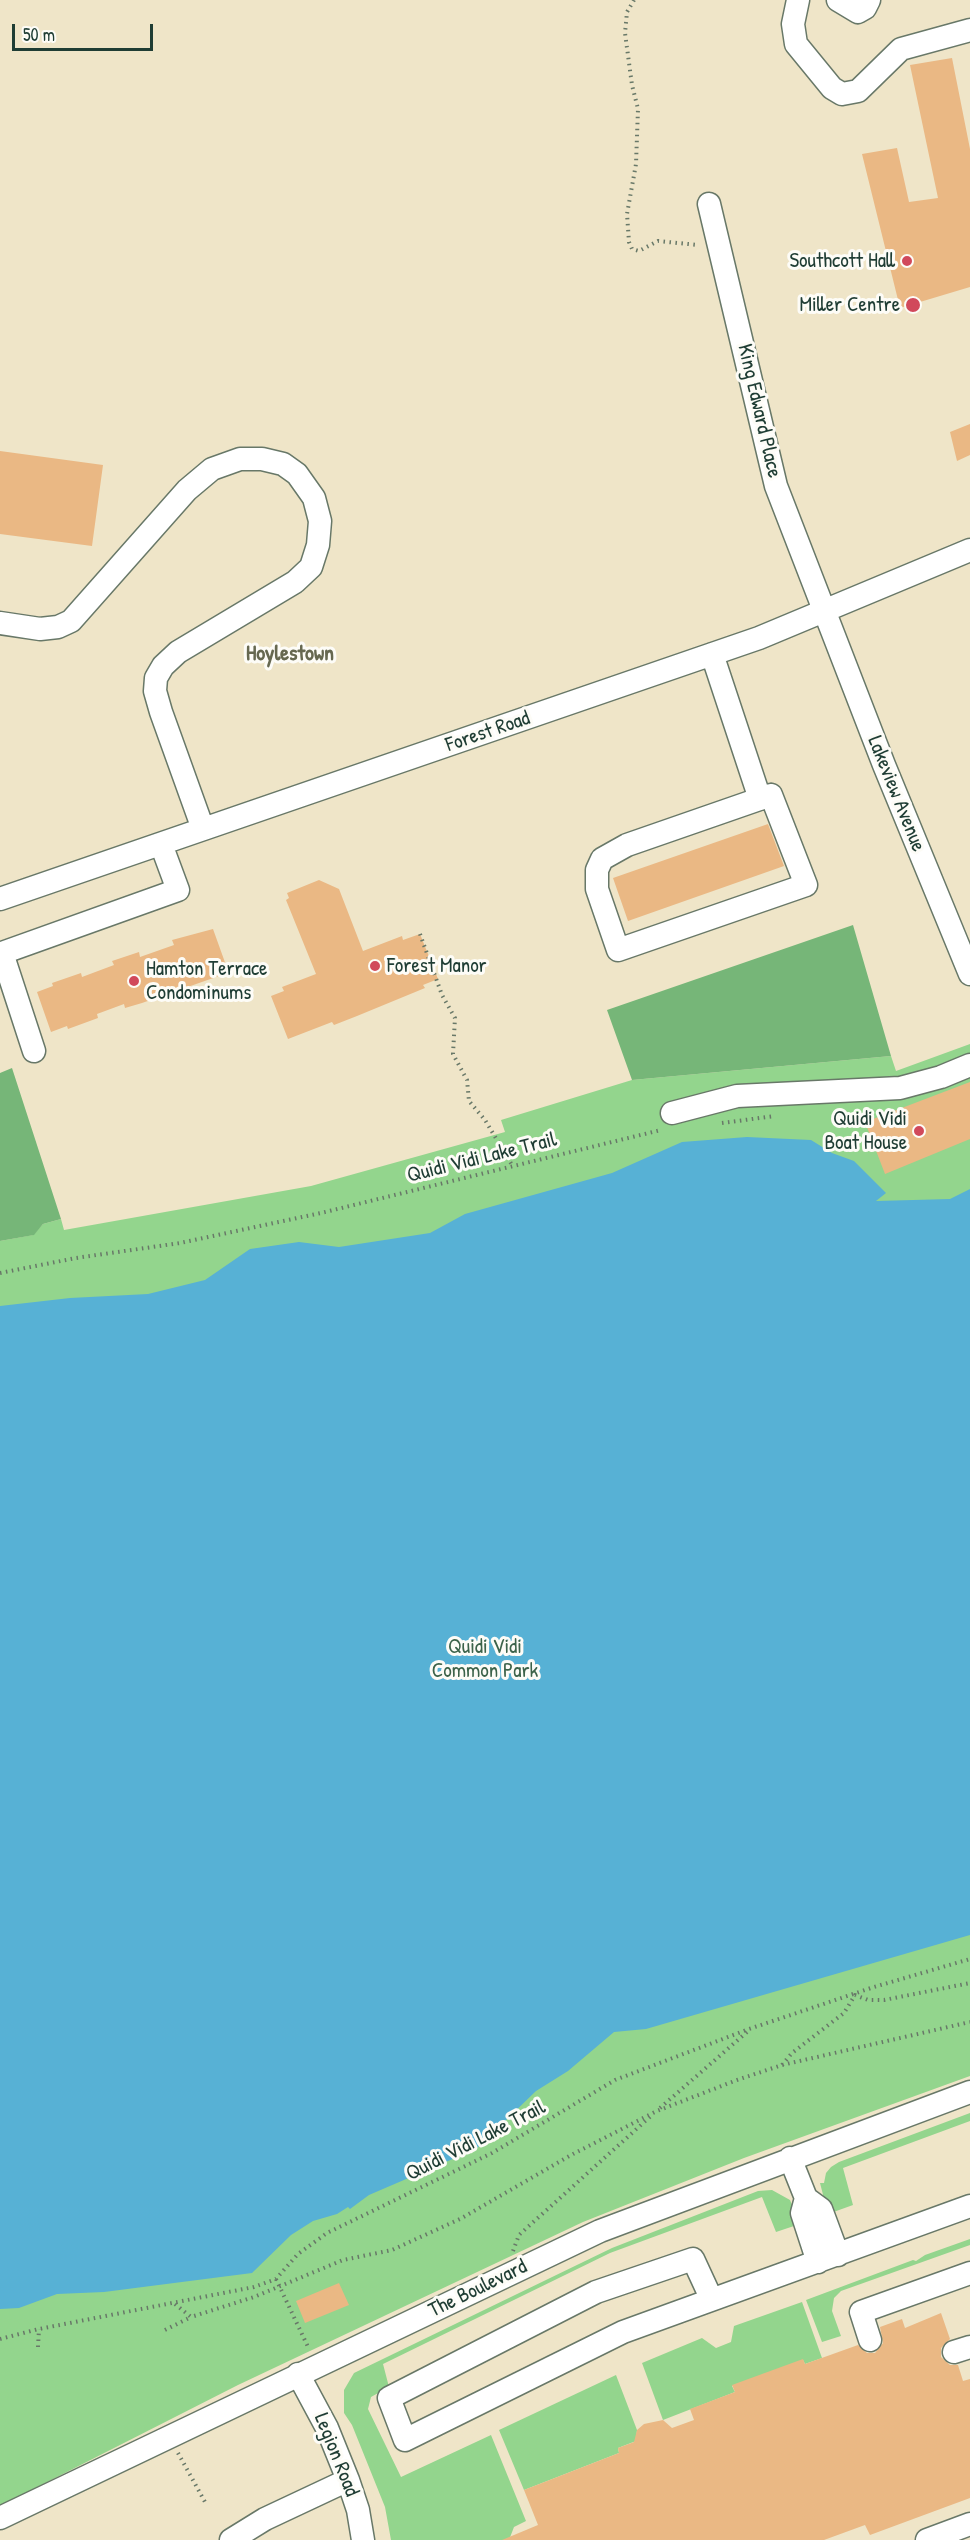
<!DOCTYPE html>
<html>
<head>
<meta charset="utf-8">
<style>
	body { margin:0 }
	#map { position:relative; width:970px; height:2540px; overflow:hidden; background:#efe5c8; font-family:"Patrick Hand",sans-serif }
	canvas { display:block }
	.scale { position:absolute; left:12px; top:24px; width:141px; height:27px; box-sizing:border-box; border:3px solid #1f3d34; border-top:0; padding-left:8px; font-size:18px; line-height:21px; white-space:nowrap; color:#1f3d34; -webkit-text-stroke:4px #fdfcf7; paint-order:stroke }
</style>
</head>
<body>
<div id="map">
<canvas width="970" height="2540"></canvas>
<div class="scale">50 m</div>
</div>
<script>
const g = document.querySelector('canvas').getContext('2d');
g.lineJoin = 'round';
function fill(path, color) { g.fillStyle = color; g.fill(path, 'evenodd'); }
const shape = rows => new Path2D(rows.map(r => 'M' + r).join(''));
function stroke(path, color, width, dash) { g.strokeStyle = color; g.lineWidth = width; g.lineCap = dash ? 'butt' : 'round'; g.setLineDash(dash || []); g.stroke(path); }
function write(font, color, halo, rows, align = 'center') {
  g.font = font + ' "Patrick Hand",sans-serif'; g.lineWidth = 6; g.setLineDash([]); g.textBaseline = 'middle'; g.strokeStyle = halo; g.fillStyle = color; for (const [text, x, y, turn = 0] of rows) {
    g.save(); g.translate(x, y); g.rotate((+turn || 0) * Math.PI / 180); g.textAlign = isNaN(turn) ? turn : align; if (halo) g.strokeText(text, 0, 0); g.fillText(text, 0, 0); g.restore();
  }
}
const green = shape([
	[970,1044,970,2076,744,2158,583,2222,238,2385,0,2506,0,1241,33,1235,43,1224,61,1219,64,1230,311,1186,505,1132,501,1120,632,1080,891,1056,896,1071],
	[970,2113,970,2121,843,2168,853,2205,828,2214,820,2183,824,2183,826,2173,831,2167,839,2162],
	[772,2190,790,2200,800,2224,776,2232,762,2197,610,2253,383,2364,389,2387,371,2397,368,2409,401,2477,491,2435,526,2521,514,2527,509,2540,391,2540,385,2507,352,2425,344,2413,344,2390,354,2373,612,2248,758,2191],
	[970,2239,970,2245,841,2291,834,2298,832,2311,841,2336,822,2342,806,2300,913,2260,916,2261,925,2255],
	[802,2302,822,2358,805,2364,803,2360,732,2386,735,2392,663,2420,642,2363,702,2338,716,2348,731,2342,734,2326],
	[616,2375,637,2430,636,2441,618,2448,619,2453,524,2490,499,2430]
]);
const forest = shape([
	[853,925,891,1056,632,1080,607,1010],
	[12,1068,61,1219,43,1224,34,1235,0,1241,0,1073]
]);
const water = shape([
	[747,1137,811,1140,832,1153,854,1161,886,1193,876,1201,950,1199,970,1189,970,1935,646,2029,614,2032,568,2071,536,2091,476,2149,369,2195,350,2209,348,2207,337,2214,313,2221,291,2235,252,2273,104,2292,57,2294,19,2308,0,2309,0,1306,70,1298,148,1294,205,1280,250,1249,299,1242,339,1247,430,1233,465,1214,612,1173,682,1142]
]);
const building = shape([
	[952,58,970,149,970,287,900,308,862,154,897,148,909,202,938,198,910,65],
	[970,424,970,455,957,461,950,432],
	[0,451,103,465,92,546,0,534],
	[768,824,784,866,628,921,613,878],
	[319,880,339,889,363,951,402,936,403,940,420,934,438,979,423,985,425,988,357,1016,334,1025,332,1022,288,1039,271,996,284,991,282,987,316,974,286,900,289,898,287,893],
	[213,929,227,968,217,971,219,976,142,1003,125,1008,124,1004,97,1014,98,1018,68,1029,67,1026,51,1032,37,992,53,986,52,983,81,973,82,977,114,965,112,961,139,952,140,957,174,945,172,940],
	[970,1082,970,1139,885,1174,865,1122],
	[339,2283,349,2305,305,2323,296,2301],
	[941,2313,950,2339,941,2348,941,2357,950,2365,958,2365,963,2381,970,2379,970,2498,870,2535,865,2525,824,2540,502,2540,538,2525,524,2490,619,2453,618,2448,634,2442,637,2430,644,2424,663,2420,672,2428,694,2420,690,2409,735,2392,732,2385,803,2359,805,2364,858,2345,867,2353,875,2353,883,2343,880,2327,902,2319,905,2328]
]);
const path = shape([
	[634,0,627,12,625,33,632,85,638,109,636,164,627,214,629,242,632,249,639,251,658,241,698,245],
	[420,934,442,995,455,1018,453,1054,467,1080,469,1101,485,1120,512,1165],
	[722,1123,775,1116],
	[0,1273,76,1258,180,1243,321,1213,661,1130],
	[782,2065,792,2053,844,2013,855,1995,868,2000,884,2000,970,1983],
	[660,2108,747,2032],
	[513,2251,519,2235,652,2115],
	[276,2279,309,2349],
	[175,2304,191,2317,254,2297,343,2260,392,2250,460,2219,573,2154,657,2111,737,2080,782,2065,970,2022],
	[165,2330,191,2317],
	[0,2339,39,2329,254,2287,276,2279,298,2254,327,2233,492,2153,615,2080,749,2029,874,1987,970,1959],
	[38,2347,39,2329],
	[178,2453,205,2502]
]);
const minor = shape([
	[798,0,793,24,796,44,832,88,842,94,858,91,901,49,970,30],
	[838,0,858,12,865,8,869,0],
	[709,204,776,486,884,765,970,974],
	[0,623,40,629,58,627,71,621,187,490,212,469,240,459,262,459,283,464,297,474,314,498,320,521,318,545,311,567,295,582,178,652,163,666,156,678,155,691,161,712,203,829],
	[712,654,760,799],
	[771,795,806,885,618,950,597,889,597,870,602,859,627,845,771,795],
	[0,899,759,638,970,550],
	[34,1051,2,953,178,890,161,844],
	[672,1113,737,1096,900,1088,941,1077,970,1065],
	[790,2158,806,2198,821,2209,838,2255],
	[806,2198,802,2213,818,2262],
	[711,2298,693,2259,596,2292,389,2398,405,2440,623,2332,970,2206],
	[870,2340,861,2312,970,2273],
	[954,2352,970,2347],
	[298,2374,327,2428,348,2480,358,2510,363,2540],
	[0,2518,600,2231,970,2092],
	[231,2540,265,2519,348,2480],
	[927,2540,970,2524]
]);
const markers = [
	[907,261,6,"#d1495b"],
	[913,305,8,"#d1495b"],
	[375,966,6,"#d1495b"],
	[134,981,6,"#d1495b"],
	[919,1131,6,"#d1495b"]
];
const poiNames = [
	["Southcott Hall",895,261],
	["Miller Centre",900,305],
	["Forest Manor",387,966,"left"],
	["Hamton Terrace",146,969,"left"],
	["Condominums",146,993,"left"],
	["Quidi Vidi",907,1119],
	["Boat House",907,1143]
];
const streetNames = [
	["King Edward Place",759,411,77],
	["Forest Road",488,732,-19],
	["Lakeview Avenue",896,794,68],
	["Quidi Vidi Lake Trail",482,1158,-14],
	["Quidi Vidi Lake Trail",476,2141,-27],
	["The Boulevard",478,2289,-26],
	["Legion Road",336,2455,68]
];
const parkNames = [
	["Quidi Vidi",485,1647],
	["Common Park",485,1671]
];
const neighbourhoodNames = [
	["Hoylestown",290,654]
];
fill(green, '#93d58d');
fill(forest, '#76b678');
fill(water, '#57b1d5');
fill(building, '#eab884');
stroke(minor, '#687868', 25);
stroke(path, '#687868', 4, [1.5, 4.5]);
stroke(minor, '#fff', 22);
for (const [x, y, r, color] of markers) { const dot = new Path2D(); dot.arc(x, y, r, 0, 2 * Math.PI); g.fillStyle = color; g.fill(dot); stroke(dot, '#fdfcf7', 2); }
write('21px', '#1f3d34', '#fdfcf7', poiNames, 'right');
write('21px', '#1f3d34', '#fdfcf7', streetNames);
write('21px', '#3c634a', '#fdfcf7', parkNames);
write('bold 22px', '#666850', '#fdfcf7', neighbourhoodNames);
</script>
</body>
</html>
